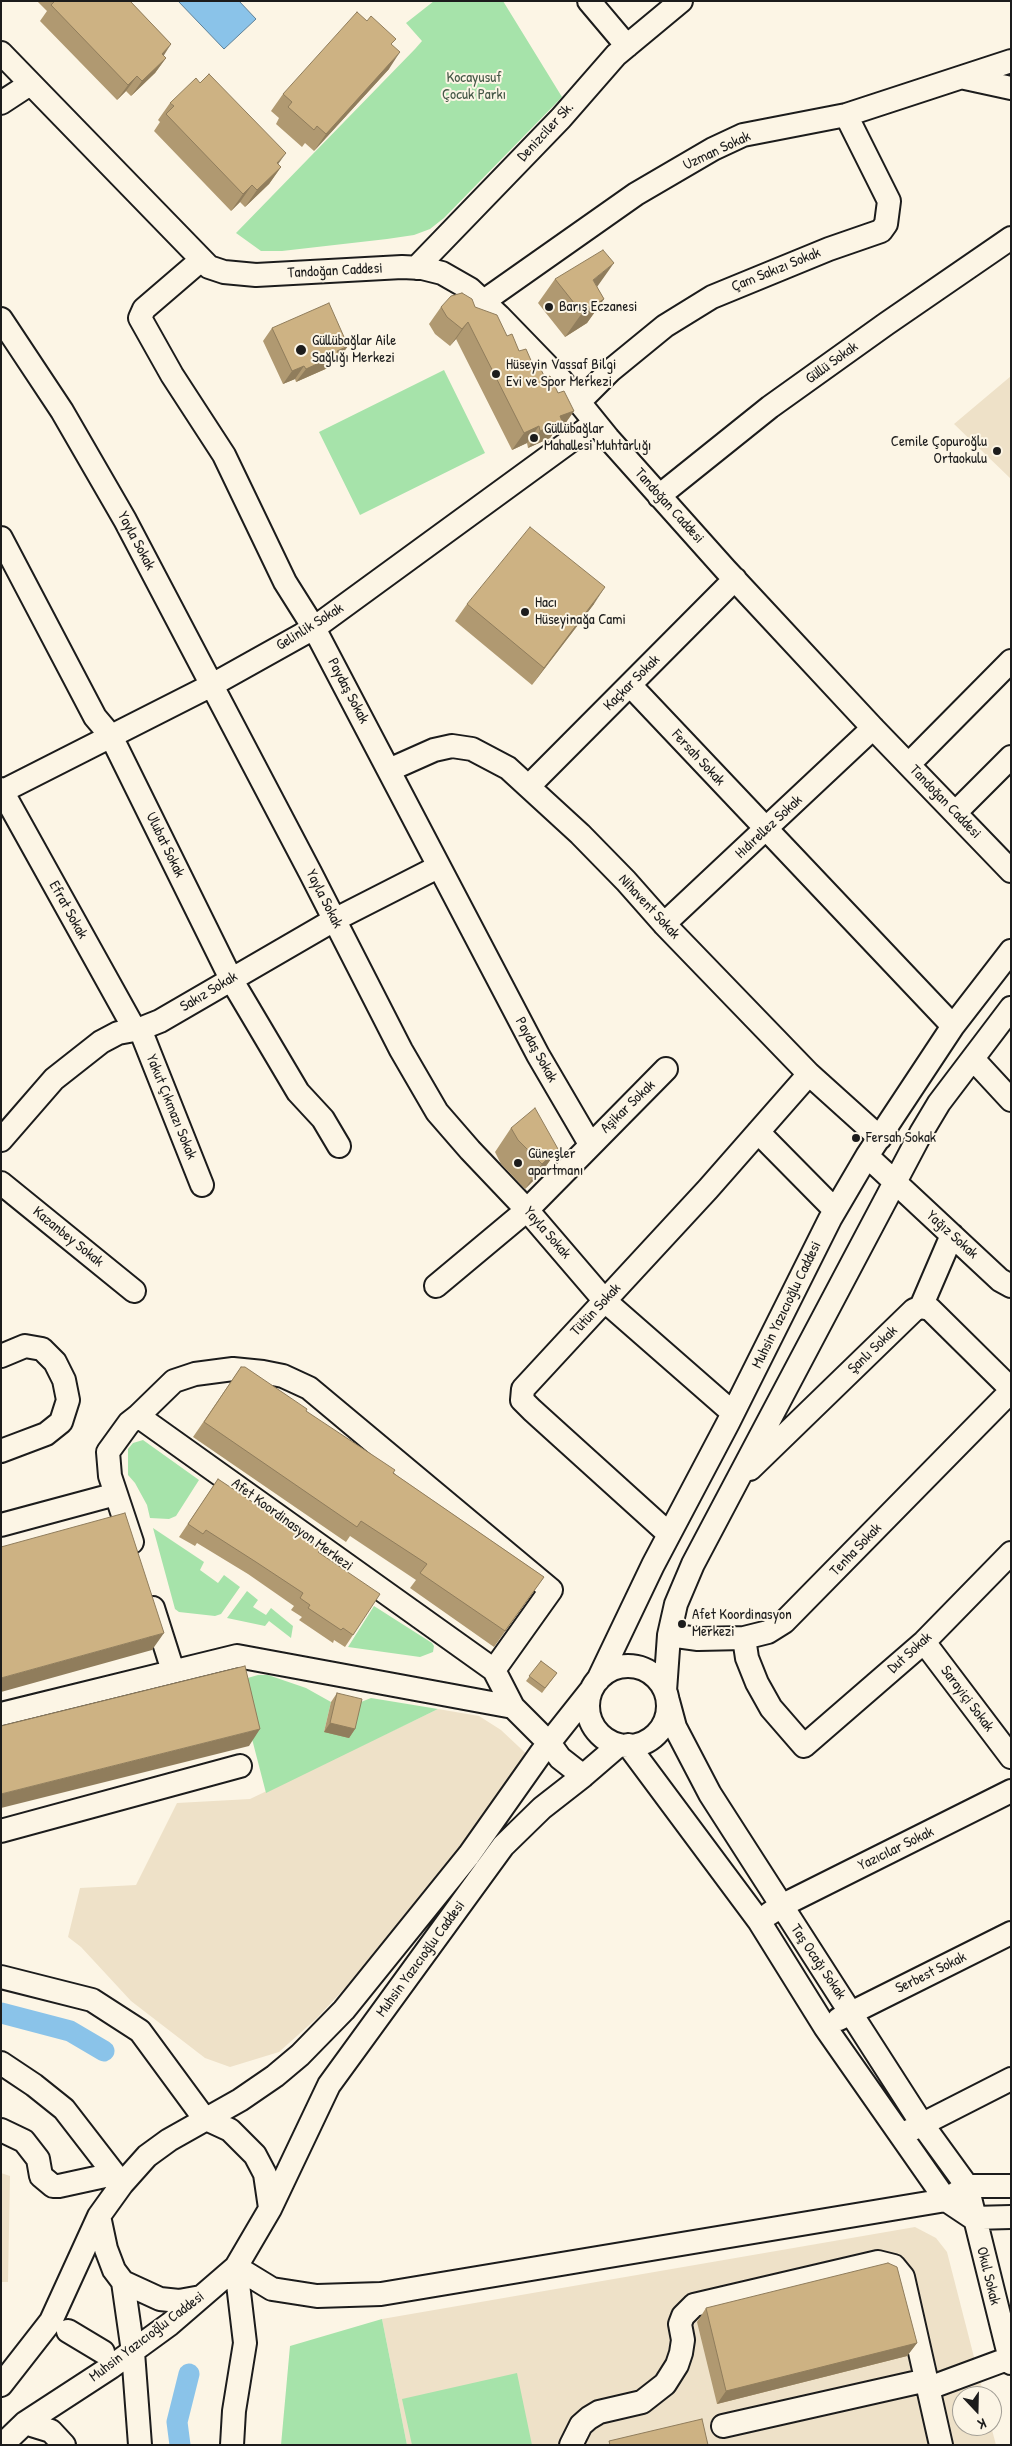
<!DOCTYPE html>
<html>
<head>
<meta charset="utf-8">
<style>
	body { margin:0 }
	#map { position:relative; width:1012px; height:2446px; overflow:hidden; background:#fcf5e5; font-family:"Patrick Hand",sans-serif }
	canvas { display:block }
	.frame { position:absolute; inset:0; border:2px solid #1c1c1c; pointer-events:none }
	.north { position:absolute; left:952px; top:2386px; width:50px; height:50px; box-sizing:border-box; background:#fcf5e5; border:1px solid #a29e95; border-radius:50%; rotate:159deg; font-size:14px; font-weight:700; line-height:20px; text-align:center; color:#1c1c1c }
	.north::after { content:''; display:block; margin:auto; width:18px; height:22px; background:#1c1c1c; clip-path:polygon(50% 0,100% 100%,50% 72%,0 100%) }
</style>
</head>
<body>
<div id="map">
<canvas width="1012" height="2446"></canvas>
<div class="frame"></div>
<div class="north">K</div>
</div>
<script>
const g = document.querySelector('canvas').getContext('2d');
g.lineJoin = 'round';
function fill(path, color) { g.fillStyle = color; g.fill(path, 'evenodd'); }
const shape = rows => new Path2D(rows.map(r => 'M' + r).join(''));
function stroke(path, color, width, dash) { g.strokeStyle = color; g.lineWidth = width; g.lineCap = dash ? 'butt' : 'round'; g.setLineDash(dash || []); g.stroke(path); }
function write(font, color, halo, rows, align = 'center') {
  g.font = font + ' "Patrick Hand",sans-serif'; g.lineWidth = 4; g.setLineDash([]); g.textBaseline = 'middle'; g.strokeStyle = halo; g.fillStyle = color; for (const [text, x, y, turn = 0] of rows) {
    g.save(); g.translate(x, y); g.rotate((+turn || 0) * Math.PI / 180); g.textAlign = isNaN(turn) ? turn : align; if (halo) g.strokeText(text, 0, 0); g.fillText(text, 0, 0); g.restore();
  }
}
const built = shape([
	[1011,376,1011,479,954,424],
	[438,1709,479,1716,501,1730,535,1762,356,1976,317,2018,279,2052,230,2067,205,2058,131,2001,81,1947,68,1937,80,1888,136,1885,177,1803,250,1799],
	[1,2173,10,2176,8,2282,1,2282],
	[915,2227,936,2238,947,2252,984,2396,962,2396,962,2426,991,2426,996,2445,407,2445,382,2319]
]);
const green = shape([
	[434,1,503,1,562,97,444,218,430,229,414,235,387,239,282,251,261,251,236,233,415,49,422,41,406,23],
	[444,370,485,453,360,515,319,432],
	[143,1440,199,1480,176,1516,169,1519,150,1518,147,1505,135,1483,128,1475,128,1449,133,1443],
	[153,1528,204,1562,200,1570,218,1583,224,1575,240,1587,221,1614,215,1616,179,1612,175,1609],
	[247,1591,258,1600,253,1607,266,1615,271,1608,293,1626,291,1638,269,1621,265,1626,227,1618],
	[374,1606,432,1643,434,1646,433,1652,420,1657,348,1647],
	[258,1675,268,1675,306,1688,331,1702,324,1732,361,1702,371,1698,438,1709,266,1793,237,1681],
	[382,2319,407,2445,281,2445,290,2346],
	[517,2373,532,2445,412,2445,402,2399]
]);
const water = shape([
	[178,1,239,1,256,19,224,49,178,1]
]);
const canal = shape([
	[1,2013,70,2031,104,2051],
	[180,2445,177,2422,189,2374]
]);
const minor = shape([
	[589,1,627,46],
	[1,53,209,267,224,272,256,275,402,267,422,268,442,273,470,289,499,316,561,380,608,438,725,569,873,728,1011,871],
	[965,78,1011,88],
	[1,103,30,84],
	[201,260,144,309,140,318,172,375,224,455,285,582,314,628,538,1055,590,1144],
	[416,268,561,118,616,55,681,1],
	[484,301,636,194,713,149,743,135,846,115,1011,61],
	[1,319,62,411,125,520,310,872,401,1050,437,1112,470,1150,527,1210,605,1301,733,1413],
	[579,402,610,371,665,326,712,297,829,249,881,231,886,224,889,201,846,115],
	[659,496,770,407,886,324,1011,238],
	[1,538,95,717,111,736,231,979,298,1092,323,1119,339,1146],
	[630,685,953,1026],
	[909,764,1011,661],
	[389,770,434,750,452,746,472,749,508,768,580,834,626,881,664,924,809,1074,880,1138],
	[529,786,735,579],
	[1,789,135,1030],
	[1,792,212,685,314,628,595,423],
	[956,812,1011,757],
	[664,924,873,728],
	[140,1029,202,1185],
	[973,1059,1011,1100],
	[758,1132,835,1210],
	[1,1140,54,1079,101,1042,118,1033,140,1029,160,1021,334,920,438,867],
	[867,1156,1000,1280,1011,1286],
	[1,1183,134,1291],
	[436,1286,527,1210,666,1069],
	[921,1307,952,1235],
	[1,1356,25,1346,42,1349,55,1362,64,1380,68,1400,61,1422,46,1434,1,1451],
	[138,1416,174,1381,195,1374,233,1369,263,1372,283,1376,309,1388,551,1590,494,1670],
	[750,1469,914,1310,921,1307,930,1309,1011,1389],
	[1,1525,116,1494],
	[669,1534,532,1410,522,1400,523,1389,708,1189,809,1074],
	[132,1542,110,1476,108,1452,129,1423,138,1416,494,1670,513,1707],
	[153,1608,173,1671],
	[669,1635,698,1639,744,1638,768,1632,784,1622,1011,1391],
	[744,1638,747,1658,757,1683,771,1708,804,1746,924,1642,1011,1553],
	[924,1642,1011,1757],
	'588 1706a40 40 0 1 1 80 0a40 40 0 1 1-80 0Z',
	[598,1680,653,1565,728,1423,830,1219,867,1156,953,1026,1011,951],
	[665,1691,669,1635,676,1604,693,1564,921,1133,939,1103,1011,1008],
	[668,1701,675,1727,710,1794,922,2124,967,2186,1011,2363],
	[1,1714,237,1656,513,1707,550,1744,560,1758,583,1776],
	[628,1745,759,1921,825,2027,946,2200,973,2218,1011,2217],
	[1,1831,240,1766],
	[769,1914,781,1906,1011,1791],
	[1,1977,92,2000,140,2031,204,2118,230,2130,255,2155,265,2174,270,2208],
	[839,2019,1011,1933],
	[1,2063,34,2085,64,2109,122,2184],
	[1,2130,24,2141,38,2159,41,2176,53,2186,59,2186,114,2174],
	[909,2131,1011,2079],
	[99,2216,106,2249,114,2270,123,2282,160,2299,179,2301,201,2297],
	[236,2267,272,2289,317,2296,381,2294,946,2200,967,2186,1011,2186],
	[123,2282,133,2352,140,2445],
	[68,2331,103,2352],
	[1,2385,51,2321,99,2216,122,2184,147,2156,169,2140,240,2100,275,2076,300,2055,344,2010,469,1855,541,1753,591,1690],
	[929,2388,1010,2358],
	[25,2423,51,2431,64,2445],
	[723,2426,927,2380],
	[2,2445,25,2423,111,2367,170,2324,236,2267,270,2209,329,2085,503,1846,542,1808,583,1776,619,1745],
	[232,2445,234,2411,245,2343,236,2267],
	[571,2445,581,2425,589,2418,599,2412,642,2402,665,2384,677,2365,681,2353,683,2340,680,2324,683,2316,694,2305,878,2262,894,2266,903,2277,941,2445]
]);
const wall = shape([
	[37,1,130,1,171,44,163,55,166,58,155,73,131,96,126,91,117,100,40,21,47,11],
	[392,44,389,69,314,151,305,143,302,147,276,124,279,118,271,111,283,94],
	[170,103,278,164,281,167,269,184,245,207,240,202,231,211,154,131,160,122,158,120],
	[555,279,597,287,604,299,587,323,565,337,538,303],
	[441,307,475,307,507,336,519,351,545,378,574,411,562,428,555,431,550,438,528,448,527,443,512,450,456,339,450,346,435,334,429,324],
	[272,328,339,359,333,361,330,367,296,382,295,379,283,384,263,341],
	[467,604,594,604,532,685,455,621],
	[511,1128,558,1149,541,1173,525,1189,501,1164,495,1152],
	[241,1367,306,1411,393,1473,544,1577,494,1647,410,1588,416,1580,350,1536,346,1542,193,1437],
	[218,1479,318,1552,353,1635,345,1647,334,1640,333,1643,299,1620,302,1617,291,1610,294,1606,248,1574,197,1543,195,1546,179,1537],
	[541,1661,557,1673,542,1693,526,1681],
	[337,1693,355,1729,349,1738,324,1732,331,1702],
	[706,2308,917,2343,907,2356,717,2404,697,2322]
]);
const shadedWall = shape([
	[171,44,161,60,162,54],
	[400,52,389,69,314,151,326,134],
	[166,58,155,73,131,96,142,81],
	[137,76,126,91,117,100,128,85],
	[286,153,274,170,277,163],
	[281,167,269,184,245,207,257,190],
	[252,185,240,202,231,211,243,194],
	[614,263,597,287,593,280],
	[604,299,587,323,565,337,582,313],
	[468,322,456,339,450,346,462,329],
	[348,346,339,359,333,361,330,367,296,382,306,369,337,351],
	[304,366,295,379,283,384,292,371],
	[574,411,562,428,555,431,550,438,528,448,540,431,560,416],
	[539,426,527,443,512,450,524,433],
	[605,587,594,604,532,685,544,668],
	[558,1149,541,1173,525,1189,542,1164],
	[164,1633,152,1650,1,1692,1,1678],
	[330,1723,355,1729,349,1738,324,1732],
	[260,1729,249,1746,1,1808,1,1794],
	[917,2343,907,2356,717,2404,726,2391]
]);
const building = shape([
	[55,1,130,1,171,44,162,54,166,58,142,81,137,76,128,85,51,5,55,1],
	[357,12,367,21,371,16,396,39,391,44,400,52,326,134,317,126,314,130,288,107,292,102,283,94,357,12],
	[209,74,286,153,277,163,281,167,257,190,252,185,243,194,166,114,174,106,170,103,196,78,200,83,209,74],
	[603,250,614,263,593,280,604,299,582,313,555,279,603,250],
	[462,293,472,299,475,307,497,315,507,336,512,334,519,351,526,349,533,365,538,363,545,378,550,376,558,393,564,391,574,411,560,416,562,421,540,431,539,426,524,433,468,322,462,329,447,317,441,307,451,296,462,293],
	[329,303,348,346,337,351,339,354,306,369,304,366,292,371,272,328,329,303],
	[530,527,605,587,544,668,467,604,530,527],
	[535,1108,558,1149,542,1164,518,1140,511,1128,535,1108],
	[241,1367,245,1367,307,1409,306,1411,395,1470,393,1473,544,1577,505,1631,420,1573,427,1564,361,1521,357,1527,204,1422,241,1367],
	[218,1479,284,1523,321,1549,318,1552,380,1594,353,1635,343,1628,341,1630,308,1608,310,1605,300,1598,303,1593,256,1562,206,1530,203,1534,188,1524,218,1479],
	[125,1513,164,1633,1,1678,1,1547,125,1513],
	[541,1661,557,1673,545,1688,529,1676,541,1661],
	[245,1666,260,1729,1,1794,1,1726,245,1666],
	[337,1693,362,1699,355,1729,330,1723,337,1693],
	[888,2263,897,2267,917,2343,726,2391,706,2308,888,2263],
	[702,2419,708,2445,610,2445,609,2441,702,2419]
]);
const markers = [
	[549,307,5,"#1c1c1c"],
	[301,350,6,"#1c1c1c"],
	[496,374,5,"#1c1c1c"],
	[534,438,5,"#1c1c1c"],
	[997,451,5,"#1c1c1c"],
	[525,612,5,"#1c1c1c"],
	[856,1138,5,"#1c1c1c"],
	[518,1163,5,"#1c1c1c"],
	[682,1624,5,"#1c1c1c"]
];
const parkNames = [
	["Kocayusuf",474,78],
	["Çocuk Parkı",474,95]
];
const streetNames = [
	["Denizciler Sk.",546,132,-47],
	["Uzman Sokak",717,151,-25],
	["Çam Sakızı Sokak",776,270,-22],
	["Tandoğan Caddesi",335,271,-3],
	["Güllü Sokak",832,363,-36],
	["Tandoğan Caddesi",669,506,48],
	["Yayla Sokak",136,541,62],
	["Gelinlik Sokak",310,627,-32],
	["Kaçkar Sokak",632,683,-45],
	["Paydaş Sokak",348,691,62],
	["Fersah Sokak",698,758,47],
	["Tandoğan Caddesi",945,802,46],
	["Hıdırellez Sokak",769,827,-43],
	["Ulubat Sokak",165,845,64],
	["Yayla Sokak",324,899,63],
	["Nihavent Sokak",649,907,47],
	["Efrat Sokak",68,910,61],
	["Sakız Sokak",209,992,-31],
	["Paydaş Sokak",536,1050,61],
	["Yakut Çıkmazı Sokak",171,1107,68],
	["Aşikar Sokak",628,1107,-44],
	["Yayla Sokak",547,1233,49],
	["Yağız Sokak",952,1235,42],
	["Kazanbey Sokak",68,1237,39],
	["Muhsin Yazıcıoğlu Caddesi",787,1305,-64],
	["Tütün Sokak",596,1310,-47],
	["Şanlı Sokak",873,1350,-44],
	["Afet Koordinasyon Merkezi",292,1525,36],
	["Tenha Sokak",856,1550,-46],
	["Dut Sokak",910,1653,-42],
	["Sarayiçi Sokak",967,1699,53],
	["Yazıcılar Sokak",896,1849,-26],
	["Muhsin Yazıcıoğlu Caddesi",421,1959,-54],
	["Taş Ocağı Sokak",818,1962,56],
	["Serbest Sokak",931,1973,-26],
	["Okul Sokak",988,2276,76],
	["Muhsin Yazıcıoğlu Caddesi",147,2337,-37]
];
const poiNames = [
	["Barış Eczanesi",559,307],
	["Güllübağlar Aile",312,341],
	["Sağlığı Merkezi",312,358],
	["Hüseyin Vassaf Bilgi",506,365],
	["Evi ve Spor Merkezi",506,382],
	["Güllübağlar",544,429],
	["Mahallesi Muhtarlığı",544,446],
	["Cemile Çopuroğlu",987,442,"right"],
	["Ortaokulu",987,459,"right"],
	["Hacı",535,603],
	["Hüseyinağa Cami",535,620],
	["Fersah Sokak",866,1138],
	["Güneşler",528,1154],
	["apartmanı",528,1171],
	["Afet Koordinasyon",692,1615],
	["Merkezi",692,1632]
];
fill(built, '#eee1c8');
fill(green, '#a6e3aa');
fill(water, '#8ac3e9');
stroke(water, '#5e8097', 1);
stroke(canal, '#8ac3e9', 21);
stroke(minor, '#1c1c1c', 26);
stroke(minor, '#fcf5e5', 22);
fill(wall, '#b09971');
fill(shadedWall, '#907d5c');
fill(building, '#cdb283');
stroke(building, '#907d5c', 1);
for (const [x, y, r, color] of markers) { const dot = new Path2D(); dot.arc(x, y, r, 0, 2 * Math.PI); g.fillStyle = color; g.fill(dot); stroke(dot, '#fcf5e5', 2); }
write('15px', '#455847', '#fcf5e5', parkNames);
write('15px', '#1c1c1c', '#fcf5e5', streetNames);
write('15px', '#1c1c1c', '#fcf5e5', poiNames, 'left');
</script>
</body>
</html>
